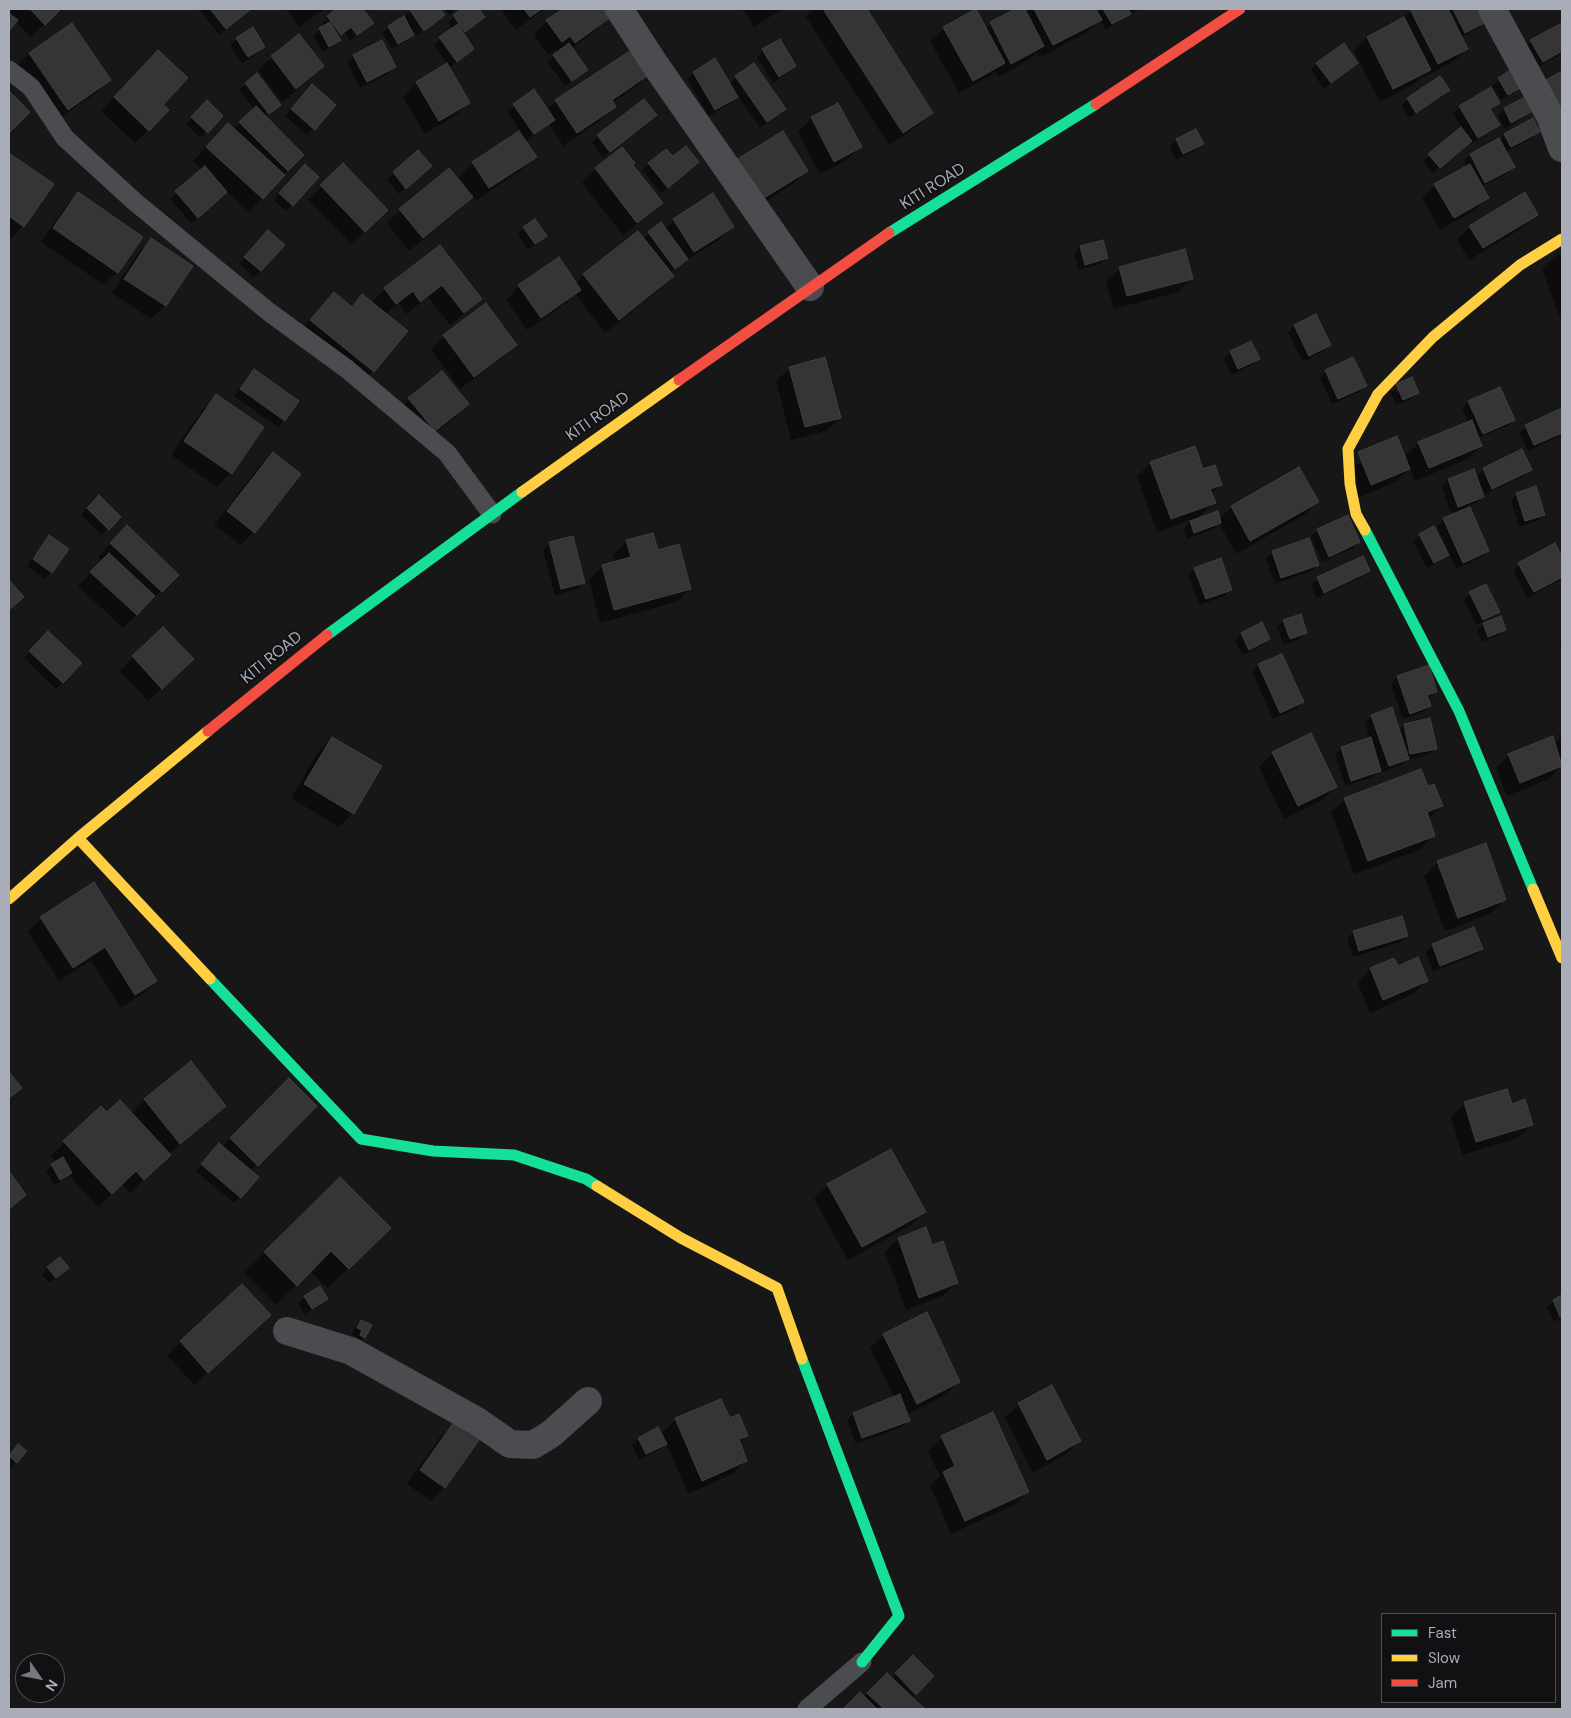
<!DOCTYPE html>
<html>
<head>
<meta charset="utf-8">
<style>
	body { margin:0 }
	#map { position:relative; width:1571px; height:1718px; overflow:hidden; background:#171717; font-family:"DM Sans",sans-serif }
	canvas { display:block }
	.frame { position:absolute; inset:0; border:10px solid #a8adb8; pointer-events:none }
	.legend { position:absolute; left:1381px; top:1613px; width:175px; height:90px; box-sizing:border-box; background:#111113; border:1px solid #4d4f55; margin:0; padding:6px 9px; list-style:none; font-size:15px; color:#a8adb8 }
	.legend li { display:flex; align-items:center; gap:10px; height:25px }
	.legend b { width:25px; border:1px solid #4d4f55 }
	.north { position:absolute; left:15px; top:1653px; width:50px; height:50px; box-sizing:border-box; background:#111113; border:1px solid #4d4f55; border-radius:50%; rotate:123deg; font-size:14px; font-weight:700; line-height:20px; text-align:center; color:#a8adb8 }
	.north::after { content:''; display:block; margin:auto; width:18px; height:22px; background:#757880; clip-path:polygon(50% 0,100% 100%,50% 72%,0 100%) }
</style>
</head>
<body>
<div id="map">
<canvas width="1571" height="1718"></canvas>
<div class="frame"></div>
<ul class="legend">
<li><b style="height:6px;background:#16e098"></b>Fast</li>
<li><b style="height:6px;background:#ffcf43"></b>Slow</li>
<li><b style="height:6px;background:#f24e42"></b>Jam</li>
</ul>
<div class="north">N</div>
</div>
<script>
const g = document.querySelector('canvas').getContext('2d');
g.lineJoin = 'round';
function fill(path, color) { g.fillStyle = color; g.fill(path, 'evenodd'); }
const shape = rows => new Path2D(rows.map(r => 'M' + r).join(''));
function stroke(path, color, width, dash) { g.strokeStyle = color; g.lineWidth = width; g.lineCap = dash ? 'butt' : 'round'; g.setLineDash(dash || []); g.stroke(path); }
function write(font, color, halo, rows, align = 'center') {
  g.font = font + ' "DM Sans",sans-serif'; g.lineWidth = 4; g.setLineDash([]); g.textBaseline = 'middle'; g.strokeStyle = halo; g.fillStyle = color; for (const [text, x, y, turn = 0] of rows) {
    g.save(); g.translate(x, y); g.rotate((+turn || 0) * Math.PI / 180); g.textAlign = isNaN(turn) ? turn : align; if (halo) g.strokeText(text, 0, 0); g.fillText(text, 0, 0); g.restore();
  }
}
const shadow = shape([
	[9,9,60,9,31,37,15,21,9,29],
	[199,9,251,9,219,35],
	[286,9,325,9,299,27],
	[338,9,362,9,372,22,350,41,344,33,338,38,339,40,333,46,323,52,313,36,324,27,322,23],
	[414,9,438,9,443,15,417,36,414,33,406,41,392,49,382,33],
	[445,9,457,9,449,15],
	[463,9,478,9,484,17,463,34,473,49,448,69,468,103,455,116,425,134,403,97,416,83,448,64,434,45,453,29,448,22],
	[501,9,545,9,516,30],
	[565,9,604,9,610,17,596,30,571,49,586,69,565,86,547,62,558,52,556,49,548,55,534,35,547,21],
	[742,9,782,9,754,27],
	[814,9,865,9,932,113,918,126,889,145,806,17],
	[1018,9,1023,9,1024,11,1027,9,1139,9,1106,30,1100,20,1086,33,1039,58,1037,52,1029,60,998,77,995,71,990,76,959,93,930,41,944,28,985,29,991,23],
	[1413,9,1479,9,1485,22,1478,28,1461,37,1467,48,1453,62,1424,77,1424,75,1416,83,1380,102,1354,51,1367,38,1400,20],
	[1562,24,1562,53,1536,68,1525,48,1531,41],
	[71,25,109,80,96,93,54,122,16,67,29,54],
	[299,36,323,66,309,80,282,102,258,70,272,57],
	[237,39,264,47,257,53,242,63,230,45],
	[763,50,795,66,788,73,773,83,757,57],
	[354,56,394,67,388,74,360,88,347,63],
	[715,59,729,84,736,77,784,109,760,128,738,96,730,103,709,116,687,79,693,73],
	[1357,63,1324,89,1311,70,1317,64],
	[145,65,162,105,148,130,135,143,101,111],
	[1511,71,1520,87,1514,93,1501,100,1492,86],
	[648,74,635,88,612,103,614,107,601,120,563,146,549,124,525,141,535,156,521,170,475,201,472,196,458,211,409,251,387,223,400,210,470,193,459,177,473,163,521,132,507,112,534,91,547,110,556,101],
	[246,84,280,105,265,117,302,155,249,212,226,191,191,223,170,199,202,170,193,161,214,138,233,130,254,109,239,90],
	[1448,90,1442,97,1409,118,1401,105,1408,99],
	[306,92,335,105,307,135,285,116],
	[1523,99,1529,112,1523,118,1505,129,1498,116,1504,109],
	[207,102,222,116,200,138,186,124],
	[1498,103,1490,110,1498,125,1492,131,1472,143,1470,141,1433,173,1423,161,1462,128,1453,113,1460,107],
	[837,104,860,147,847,160,820,174,798,132,811,118],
	[649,121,603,157,592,142,598,136],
	[1196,131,1202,144,1196,150,1176,160,1170,146,1176,140],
	[1538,131,1532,138,1506,152,1513,166,1507,173,1481,187,1487,198,1474,211,1440,230,1422,198,1435,185,1467,167,1464,161,1470,155,1499,140,1505,135],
	[622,148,632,165,661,203,647,216,623,235,582,183,596,169],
	[666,150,673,158,691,169,661,193,642,170],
	[418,152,424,173,399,194,387,179],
	[9,155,53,185,23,226,10,240],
	[343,165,386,210,351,244,308,200],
	[807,170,793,184,745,214,722,175],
	[299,172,292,205,286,211,274,200],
	[78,194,117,272,104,285,41,242,65,207],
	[1536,214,1522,228,1469,260,1457,240,1470,227],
	[674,220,733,227,719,240,683,262,670,273,673,276,659,290,605,333,575,294,566,303,527,330,506,300,519,286,575,284,584,275,643,239,661,224,665,229],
	[524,228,545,236,528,250,518,234],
	[262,238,260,271,254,277,239,264],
	[151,240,191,266,165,306,151,319,112,293,138,253],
	[440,246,481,299,467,312,450,325,428,297,406,314,399,303,385,314,406,331,373,371,359,385,297,334,334,293,351,307,363,296,371,303,385,289],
	[1081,247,1107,258,1100,264,1079,270,1074,253],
	[1562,253,1562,323,1542,269,1555,256],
	[1120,268,1192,278,1178,292,1114,309,1106,281],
	[1315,316,1329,345,1323,351,1303,362,1288,333,1294,326],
	[444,336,515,345,502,358,460,389,431,350],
	[1250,342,1258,358,1252,365,1231,375,1224,359,1230,352],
	[790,368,839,418,826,431,791,440,776,381],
	[254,371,284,420,278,427,234,396],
	[1326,371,1365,386,1359,392,1332,404,1320,378],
	[1390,391,1417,393,1411,399,1396,405],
	[216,396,262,428,231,473,217,487,171,455,203,409],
	[409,399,467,404,454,418,421,444,396,412],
	[1469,402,1513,419,1507,426,1478,438,1481,446,1467,459,1415,481,1410,468,1395,482,1358,498,1345,466,1404,457,1419,443,1469,422,1462,408],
	[1562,410,1562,435,1528,451,1520,433,1526,426],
	[273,453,254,532,241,545,214,525,259,467],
	[1151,463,1202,471,1220,484,1211,494,1214,503,1197,519,1219,520,1231,507,1299,469,1317,502,1304,515,1236,554,1219,523,1213,529,1187,539,1184,528,1193,519,1157,532,1137,476],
	[1484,469,1530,469,1524,476,1485,494,1477,476],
	[1448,480,1483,497,1476,503,1468,506,1488,551,1482,557,1456,569,1449,553,1441,561,1427,568,1413,541,1420,535,1445,550,1447,549,1437,526,1443,520,1463,511,1463,509,1451,513,1442,486],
	[1517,494,1544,514,1537,521,1519,527,1511,500],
	[99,497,119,517,101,535,81,515],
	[127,527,177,575,123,628,78,586,102,561,98,557],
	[1318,530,1359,542,1353,548,1322,562,1311,536],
	[49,537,51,573,45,579,27,566,43,543],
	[627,541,657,552,690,589,676,602,600,623,589,580,603,566,616,563,613,555],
	[550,544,583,583,577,589,555,595,543,550],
	[1554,545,1562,560,1562,579,1527,598,1513,570,1519,564],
	[1273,552,1317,565,1311,571,1275,584,1266,559],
	[1363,557,1368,571,1362,577,1317,598,1311,585,1318,579],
	[1195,569,1231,589,1224,596,1199,605,1188,575],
	[1470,593,1498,611,1492,618,1476,625,1464,600],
	[1300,615,1306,633,1299,639,1284,645,1277,628,1283,621],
	[1500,617,1505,630,1498,636,1482,642,1477,631,1483,624],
	[1261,623,1268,638,1262,645,1243,655,1235,641,1241,634],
	[1562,638,1562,651,1559,641],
	[42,639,81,663,56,689,24,658],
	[1281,655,1302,702,1296,709,1273,719,1252,672,1258,665],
	[133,657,178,673,148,701,120,671],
	[1428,667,1436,692,1427,699,1430,706,1423,712,1403,719,1391,684,1397,677],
	[1391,709,1398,731,1404,725,1436,748,1429,755,1406,760,1401,765,1382,772,1381,769,1373,777,1345,786,1335,754,1342,748,1370,739,1365,723,1371,717],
	[1562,736,1562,768,1561,766,1549,779,1507,796,1496,768,1509,755,1554,744],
	[332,738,353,813,339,827,291,798,318,752],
	[1273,753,1336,787,1322,800,1284,819,1259,767],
	[1427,787,1441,806,1428,820,1433,836,1420,850,1354,874,1331,812,1345,799],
	[1438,862,1505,900,1491,913,1445,931,1424,876],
	[94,884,156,981,142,994,121,1008,91,960,59,981,28,932,41,918],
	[1354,932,1407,936,1401,942,1353,957,1347,938],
	[1433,945,1482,949,1475,955,1433,972,1426,952],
	[1397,968,1426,981,1413,994,1370,1013,1358,983,1371,969],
	[191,1063,225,1106,211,1119,168,1154,156,1169,130,1193,122,1184,98,1207,69,1175,54,1185,46,1171,57,1162,51,1156,101,1107,107,1114,131,1114,145,1100],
	[289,1079,315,1106,250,1171,240,1197,234,1203,196,1171,213,1151,222,1147],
	[1465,1103,1511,1105,1531,1125,1518,1138,1462,1155,1451,1117],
	[890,1150,924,1212,911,1225,848,1260,814,1199,828,1185],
	[9,1174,25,1195,9,1210],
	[340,1178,389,1228,328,1288,310,1271,276,1305,244,1273],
	[925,1229,931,1247,957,1283,943,1296,906,1310,885,1252,898,1239],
	[9,1233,12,1237,9,1241],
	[48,1268,61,1274,49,1283,42,1275],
	[242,1286,255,1328,194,1385,167,1355],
	[305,1297,326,1299,320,1305,305,1314,298,1303],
	[1562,1297,1562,1318,1554,1322,1547,1307,1554,1301],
	[361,1322,364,1337,358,1343,354,1341,356,1337,352,1335,355,1328],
	[884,1335,959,1382,945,1395,906,1415,908,1420,902,1427,856,1444,847,1420,853,1414,894,1397,870,1348],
	[1051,1387,1080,1441,1066,1454,1033,1473,1005,1418,1018,1405],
	[676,1419,729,1419,747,1435,739,1443,746,1461,732,1474,688,1494,666,1443,659,1450,639,1460,632,1445,638,1439,658,1429,661,1434],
	[454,1424,444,1488,431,1501,407,1484,440,1437],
	[942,1437,1028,1491,1014,1505,951,1534,930,1486,940,1476,928,1451],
	[12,1452,16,1462,10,1468,9,1456],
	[913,1657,933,1676,912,1698,923,1709,845,1709,860,1694,864,1698,887,1675,891,1678]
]);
const building = shape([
	[30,9,61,9,45,25,30,9],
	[210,9,251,9,226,29,210,9],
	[336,9,363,9,374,23,357,35,351,27,341,35,327,16,336,9],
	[411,9,440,9,445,15,424,31,410,10,411,9],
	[461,9,479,9,485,17,465,32,453,15,461,9],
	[524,9,542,9,530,17,524,9],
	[563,9,606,9,611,17,575,43,570,36,562,42,546,20,563,9],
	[823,9,867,9,933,113,903,133,823,9],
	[976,9,1005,63,973,81,943,27,976,9],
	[1015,9,1025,9,1044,46,1011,64,990,22,1015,9],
	[1034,9,1096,9,1102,20,1053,45,1034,9],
	[1103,9,1128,9,1131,14,1112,24,1103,9],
	[1410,9,1448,9,1468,49,1438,64,1410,9],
	[1453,9,1480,9,1486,22,1465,33,1453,9],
	[9,13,18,20,9,31,9,13],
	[404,16,414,35,398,44,388,26,404,16],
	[1404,17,1431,70,1393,89,1367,37,1404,17],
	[330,22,341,40,329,47,319,28,330,22],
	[72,23,111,80,68,110,29,53,72,23],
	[1562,23,1562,51,1543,62,1530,40,1562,23],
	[458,24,474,49,457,62,439,37,458,24],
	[253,27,265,47,248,57,236,38,253,27],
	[299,34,324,66,296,89,271,56,299,34],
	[780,39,796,66,779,77,762,49,780,39],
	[382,40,396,67,367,82,353,55,382,40],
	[569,43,588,70,572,81,553,55,569,43],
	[1344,43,1358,63,1331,83,1316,63,1344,43],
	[633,49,650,74,612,100,616,107,577,133,555,100,633,49],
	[158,50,188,78,163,105,169,110,149,131,114,97,158,50],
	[715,58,738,97,715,110,693,72,715,58],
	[447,63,470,103,439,121,416,82,447,63],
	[754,63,786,109,767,122,735,76,754,63],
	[1512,69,1522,87,1508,95,1498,78,1512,69],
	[1562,71,1562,110,1546,80,1562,71],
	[257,73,281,105,269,114,245,83,257,73],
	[1440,76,1450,90,1416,113,1407,98,1440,76],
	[312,84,336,105,315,130,291,109,312,84],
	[1491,87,1500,103,1490,109,1500,125,1478,138,1459,106,1491,87],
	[534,89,555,120,534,134,513,104,534,89],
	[9,91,30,112,9,133,9,91],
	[1523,98,1531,112,1511,123,1504,108,1523,98],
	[644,99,657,115,610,152,597,135,644,99],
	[207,100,223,116,208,133,191,117,207,100],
	[838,103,862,147,834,162,811,117,838,103],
	[256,106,304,155,288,171,239,122,256,106],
	[1533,118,1540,132,1511,147,1504,134,1533,118],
	[228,123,285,175,263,199,206,147,228,123],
	[1461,127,1472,141,1440,168,1428,154,1461,127],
	[1196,129,1204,144,1183,154,1176,139,1196,129],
	[519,131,537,157,489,188,472,162,519,131],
	[783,131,808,171,759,201,734,161,783,131],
	[1499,138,1515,167,1485,183,1470,154,1499,138],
	[686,146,699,162,668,188,648,163,666,149,673,156,686,146],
	[622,147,635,163,633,165,663,203,637,223,595,168,622,147],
	[418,150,432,166,406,189,393,172,418,150],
	[9,153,54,184,24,227,9,216,9,153],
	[343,163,388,210,365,232,320,185,343,163],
	[305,164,319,177,293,206,279,193,305,164],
	[1470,164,1489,198,1454,218,1434,184,1470,164],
	[205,166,227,192,198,218,175,191,205,166],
	[449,168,473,197,423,238,399,209,449,168],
	[78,192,143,237,118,273,53,228,78,192],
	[1525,192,1538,215,1483,248,1469,226,1525,192],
	[713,193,734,227,694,252,673,219,713,193],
	[535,219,547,236,535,244,523,227,535,219],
	[661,222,688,259,675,269,648,232,661,222],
	[268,230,285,245,261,271,244,257,268,230],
	[638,231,674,276,619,320,583,274,638,231],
	[151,238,193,266,166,306,124,279,151,238],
	[1103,240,1108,258,1085,265,1080,246,1103,240],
	[440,245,482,299,464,313,442,285,420,302,413,291,396,304,384,288,440,245],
	[1185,249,1193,279,1127,296,1119,267,1185,249],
	[559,257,581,290,541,318,518,285,559,257],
	[334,292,352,307,362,294,408,331,374,372,310,320,334,292],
	[486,303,517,345,474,377,443,335,486,303],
	[1316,314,1331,345,1309,356,1294,325,1316,314],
	[1251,341,1260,359,1238,369,1230,351,1251,341],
	[825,357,841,418,805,427,789,367,825,357],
	[1353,357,1367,386,1338,399,1325,370,1353,357],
	[254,369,299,401,285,421,240,389,254,369],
	[442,371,469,404,435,431,408,398,442,371],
	[1412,377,1419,393,1403,400,1396,384,1412,377],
	[1500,387,1515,420,1483,434,1468,401,1500,387],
	[216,394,264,427,232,474,184,441,216,394],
	[1562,408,1562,433,1534,445,1525,425,1562,408],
	[1472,420,1482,446,1429,468,1418,442,1472,420],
	[1397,436,1410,469,1371,485,1358,452,1397,436],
	[1195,446,1203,469,1215,465,1222,485,1210,489,1216,503,1171,519,1150,462,1195,446],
	[1522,449,1532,470,1492,489,1483,468,1522,449],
	[273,452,301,474,255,533,227,511,273,452],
	[1299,467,1319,502,1250,541,1231,506,1299,467],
	[1474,469,1484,497,1458,507,1448,479,1474,469],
	[1536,486,1545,515,1525,521,1516,493,1536,486],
	[99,495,121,517,109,530,87,508,99,495],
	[1470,507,1489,551,1463,563,1443,518,1470,507],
	[1218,511,1221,523,1194,533,1190,521,1218,511],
	[1348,515,1360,542,1329,557,1317,529,1348,515],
	[127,525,179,575,162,592,110,543,127,525],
	[1434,526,1449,555,1434,563,1419,534,1434,526],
	[653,533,658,550,679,544,691,589,614,610,602,565,631,557,626,540,653,533],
	[49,535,69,549,52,573,33,559,49,535],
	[573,536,585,583,561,589,549,542,573,536],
	[1309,538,1319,565,1281,578,1272,551,1309,538],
	[1555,543,1562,557,1562,577,1534,592,1518,563,1555,543],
	[109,553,155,596,137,615,90,572,109,553],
	[1363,556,1370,571,1324,593,1317,577,1363,556],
	[1221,558,1232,590,1206,599,1194,568,1221,558],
	[9,580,24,597,9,610,9,580],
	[1486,584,1500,612,1483,620,1469,592,1486,584],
	[1301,614,1307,633,1290,639,1283,620,1301,614],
	[1501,616,1506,630,1488,637,1483,623,1501,616],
	[1262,622,1270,639,1249,650,1241,633,1262,622],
	[163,627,194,659,162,689,132,656,163,627],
	[48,631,82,663,63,683,29,651,48,631],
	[1282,654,1304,702,1280,713,1258,664,1282,654],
	[1429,665,1437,692,1427,695,1431,706,1410,714,1397,676,1429,665],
	[1392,707,1409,759,1389,766,1371,715,1392,707],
	[1430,718,1437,749,1410,754,1404,724,1430,718],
	[1311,733,1337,787,1298,806,1272,752,1311,733],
	[1553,736,1562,766,1520,783,1508,754,1553,736],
	[332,737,382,766,354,814,304,784,332,737],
	[1371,737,1381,771,1351,781,1341,747,1371,737],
	[1421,769,1428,786,1434,784,1443,806,1427,812,1435,836,1368,861,1344,798,1421,769],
	[1486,843,1506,900,1458,918,1437,861,1486,843],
	[94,882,157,981,135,995,105,947,73,968,40,917,94,882],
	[1402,916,1408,936,1359,951,1353,931,1402,916],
	[1474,927,1483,949,1440,966,1432,944,1474,927],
	[1418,957,1428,981,1383,1000,1370,968,1394,958,1398,966,1418,957],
	[191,1061,226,1106,180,1144,144,1099,191,1061],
	[9,1072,22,1088,9,1098,9,1072],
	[289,1078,317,1106,258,1166,230,1138,289,1078],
	[1507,1089,1512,1104,1525,1099,1533,1125,1476,1142,1464,1102,1507,1089],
	[120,1100,171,1155,144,1180,136,1171,112,1194,63,1141,101,1106,107,1112,120,1100],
	[219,1143,259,1177,241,1198,201,1164,219,1143],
	[891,1149,926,1212,862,1247,827,1184,891,1149],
	[63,1157,72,1173,60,1180,51,1164,63,1157],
	[9,1171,26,1195,9,1209,9,1171],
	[340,1177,391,1228,349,1269,331,1251,297,1286,264,1252,340,1177],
	[926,1227,932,1245,943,1241,958,1283,919,1298,898,1238,926,1227],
	[60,1257,69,1268,56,1278,47,1267,60,1257],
	[242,1284,271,1315,208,1373,180,1341,242,1284],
	[320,1286,328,1299,312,1309,304,1296,320,1286],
	[1562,1295,1562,1316,1560,1317,1553,1300,1562,1295],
	[927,1312,960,1382,917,1404,883,1334,927,1312],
	[361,1320,372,1325,365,1338,360,1335,362,1330,357,1328,361,1320],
	[1052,1385,1081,1441,1047,1460,1018,1403,1052,1385],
	[900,1394,910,1421,862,1438,853,1413,900,1394],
	[721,1399,730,1418,739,1414,748,1436,739,1439,747,1461,702,1481,675,1418,721,1399],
	[993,1412,1029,1492,965,1521,943,1472,955,1466,941,1436,993,1412],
	[454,1422,479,1440,445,1488,420,1470,454,1422],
	[658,1427,667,1444,646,1454,638,1438,658,1427],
	[18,1444,27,1451,17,1463,9,1456,18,1444],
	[913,1655,934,1676,916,1695,895,1673,913,1655],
	[887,1673,925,1709,884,1709,867,1693,887,1673],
	[860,1692,877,1709,843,1709,860,1692]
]);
const lane = shape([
	[9,70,31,87,65,138,135,202,269,312,347,369,447,453,492,514],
	[807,1709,862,1662]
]);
const street = shape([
	[619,9,656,66,810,287],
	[1492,9,1550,116,1562,148],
	[287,1331,351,1351,477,1421,510,1444,533,1445,551,1434,588,1401]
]);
const fast = shape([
	[889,233,1096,104],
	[1365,530,1459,711,1533,889],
	[327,635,522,492],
	[210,979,361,1139,433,1151,514,1155,586,1179,597,1186],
	[802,1359,899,1616,862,1662]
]);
const slow = shape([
	[522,492,679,380],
	[1365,530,1356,514,1350,484,1348,449,1378,394,1433,337,1520,265,1562,239],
	[78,838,210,979],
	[1533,889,1562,958],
	[9,899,78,838,208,731],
	[597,1186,681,1238,777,1288,802,1359]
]);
const jam = shape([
	[1096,104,1240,9],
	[679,380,889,233],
	[208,731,327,635]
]);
const streetNames = [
	["KITI ROAD",933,187,-32],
	["KITI ROAD",598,417,-35],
	["KITI ROAD",272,658,-39]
];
fill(shadow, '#0007');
fill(building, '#353536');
stroke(building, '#3f4043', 1);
stroke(lane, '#4b4c50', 19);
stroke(street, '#4b4c50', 28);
stroke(fast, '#16e098', 11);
stroke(slow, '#ffcf43', 11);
stroke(jam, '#f24e42', 11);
write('16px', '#a8adb8', '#111113', streetNames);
</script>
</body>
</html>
